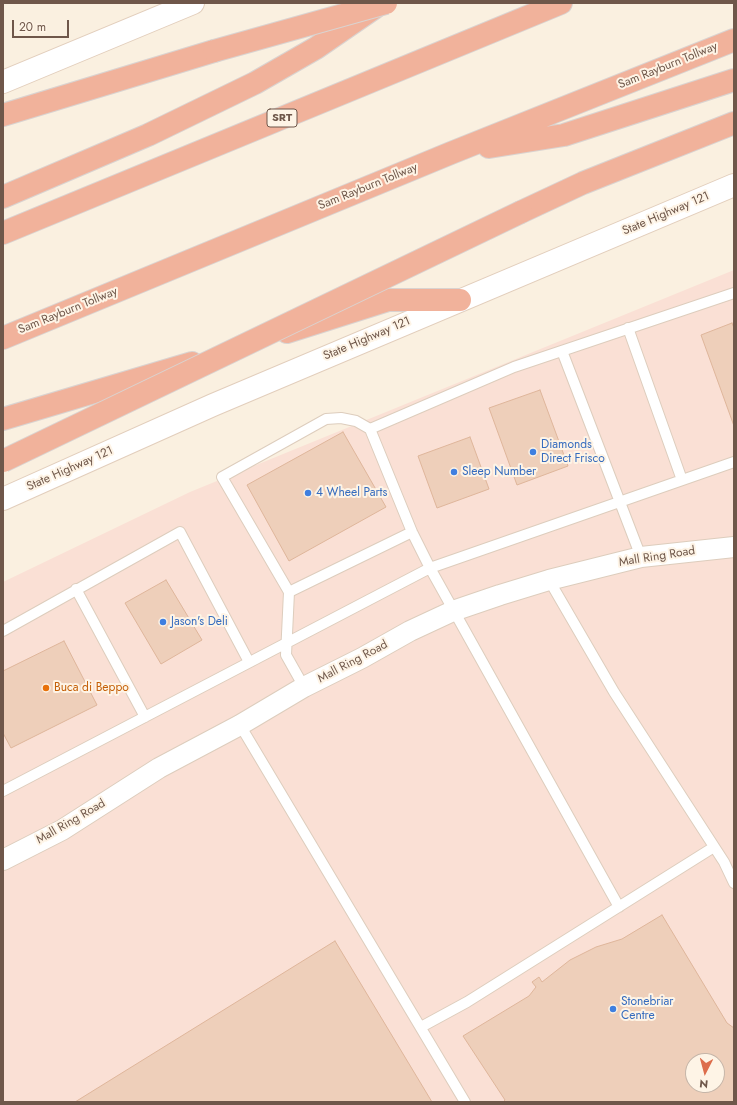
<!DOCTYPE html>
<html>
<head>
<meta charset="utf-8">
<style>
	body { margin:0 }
	#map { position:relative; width:737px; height:1105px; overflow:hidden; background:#faf0e0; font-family:Jost,sans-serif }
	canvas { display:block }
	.frame { position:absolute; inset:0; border:4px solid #6f574a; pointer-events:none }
	.north { position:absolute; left:685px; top:1053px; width:40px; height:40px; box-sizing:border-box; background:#fef4e6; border:1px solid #c5b5a8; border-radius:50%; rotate:186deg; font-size:11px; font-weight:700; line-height:16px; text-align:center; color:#6f574a }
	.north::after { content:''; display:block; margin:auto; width:14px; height:18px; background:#dd6d4c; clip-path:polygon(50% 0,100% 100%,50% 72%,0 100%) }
	.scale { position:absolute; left:12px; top:20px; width:57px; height:18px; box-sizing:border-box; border:2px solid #6f574a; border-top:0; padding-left:5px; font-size:12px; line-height:14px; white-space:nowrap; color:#6f574a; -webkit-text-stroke:3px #fef4e6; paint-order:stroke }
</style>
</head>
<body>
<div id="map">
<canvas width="737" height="1105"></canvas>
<div class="frame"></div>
<div class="north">N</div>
<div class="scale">20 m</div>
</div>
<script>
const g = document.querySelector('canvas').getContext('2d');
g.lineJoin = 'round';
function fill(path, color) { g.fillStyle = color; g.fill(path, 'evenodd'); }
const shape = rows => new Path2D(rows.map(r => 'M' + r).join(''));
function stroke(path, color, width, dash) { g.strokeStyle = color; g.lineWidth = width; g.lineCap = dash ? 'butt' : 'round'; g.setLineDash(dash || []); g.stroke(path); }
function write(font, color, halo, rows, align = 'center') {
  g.font = font + ' Jost,sans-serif'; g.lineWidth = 4; g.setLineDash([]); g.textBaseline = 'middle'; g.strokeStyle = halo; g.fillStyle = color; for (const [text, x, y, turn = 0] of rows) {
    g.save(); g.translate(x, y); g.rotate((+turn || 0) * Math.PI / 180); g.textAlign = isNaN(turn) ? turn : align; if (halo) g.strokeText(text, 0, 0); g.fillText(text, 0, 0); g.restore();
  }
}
const commercial = shape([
	[734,270,734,1102,3,1102,3,582,190,492],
	[693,1061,717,1061,717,1085,693,1085]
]);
const building = shape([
	[732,323,734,328,734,426,701,335,732,323],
	[540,390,568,466,517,485,489,408,540,390],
	[343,432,386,507,289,561,247,485,343,432],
	[470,437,489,489,437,508,418,456,470,437],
	[166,580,202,640,161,664,125,603,166,580],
	[64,641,97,705,11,748,3,733,3,671,64,641],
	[662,915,727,1023,734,1028,734,1102,503,1102,505,1100,463,1036,529,996,536,987,532,982,539,977,542,982,570,960,596,947,622,939,662,915],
	[693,1061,717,1061,717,1085,693,1085,693,1061],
	[335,941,432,1102,75,1102,335,941]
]);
const lane = shape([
	[628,328,682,480],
	[562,351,641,557],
	[370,429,514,367,734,293],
	[549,580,614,692,724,862,734,883],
	[76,589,145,717],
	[289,592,412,532],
	[3,631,180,532,249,662],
	[304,687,286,655,289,592,222,477,326,419,341,418,356,421,370,429,412,532,430,568,619,907],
	[240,725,465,1102],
	[3,791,430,568,734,462],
	[421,1027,467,1002,714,847]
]);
const street = shape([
	[3,860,62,830,159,768,240,725,304,687,362,658,410,631,453,611,500,595,549,580,641,557,734,547]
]);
const secondary = shape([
	[3,82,193,3],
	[3,499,213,405,734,185]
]);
const highway = shape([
	[3,115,214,51],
	[489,147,564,135,734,80],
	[3,197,148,135,255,83,316,48,374,8],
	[521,212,583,183,734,123],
	[3,233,561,3],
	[287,332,388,300,460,300],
	[3,338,451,153,734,40],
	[3,419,192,363]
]);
const highwayBridge = shape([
	[214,51,386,3],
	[3,461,521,212]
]);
const markers = [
	[533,452,4,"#3f7fe0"],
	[454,472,4,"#3f7fe0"],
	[308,493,4,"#3f7fe0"],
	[163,622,4,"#3f7fe0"],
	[46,688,4,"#e8710a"],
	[613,1009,4,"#3f7fe0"]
];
const shields = [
	[282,118,30]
];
const shieldNames = [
	["SRT",282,118]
];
const streetNames = [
	["Sam Rayburn Tollway",668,66,-22],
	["Sam Rayburn Tollway",368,187,-22],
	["State Highway 121",666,214,-23],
	["Sam Rayburn Tollway",68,311,-22],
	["State Highway 121",367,339,-23],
	["State Highway 121",70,469,-24],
	["Mall Ring Road",657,557,-9],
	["Mall Ring Road",353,662,-28],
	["Mall Ring Road",71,822,-30]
];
const shopNames = [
	["Diamonds",541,445],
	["Direct Frisco",541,459],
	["Sleep Number",462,472],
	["4 Wheel Parts",316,493],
	["Jason's Deli",171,622],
	["Stonebriar",621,1002],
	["Centre",621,1016]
];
const foodNames = [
	["Buca di Beppo",54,688]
];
fill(commercial, '#fae0d5');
fill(building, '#eecfba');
stroke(building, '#dfb69b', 1);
stroke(lane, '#ddcdbd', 12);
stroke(street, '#ddcdbd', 22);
stroke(secondary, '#e2cebc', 24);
stroke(highway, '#dad3d0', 24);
stroke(lane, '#fff', 10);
stroke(street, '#fff', 20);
stroke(secondary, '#fff', 22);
stroke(highway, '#f1b29b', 22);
stroke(highwayBridge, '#dad3d0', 24, []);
stroke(highwayBridge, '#f1b29b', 22);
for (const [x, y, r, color] of markers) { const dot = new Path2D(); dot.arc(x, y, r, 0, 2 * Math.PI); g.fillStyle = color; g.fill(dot); stroke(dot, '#fef4e6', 1.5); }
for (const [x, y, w] of shields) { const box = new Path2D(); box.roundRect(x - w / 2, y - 9, w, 18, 3); g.fillStyle = '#fef4e6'; g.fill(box); stroke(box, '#6f574a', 1); }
write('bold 11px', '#6f574a', null, shieldNames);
write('12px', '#6f574a', '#fef4e6', streetNames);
write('12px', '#366cbe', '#fef4e6', shopNames, 'left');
write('12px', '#c56008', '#fef4e6', foodNames, 'left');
</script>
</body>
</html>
